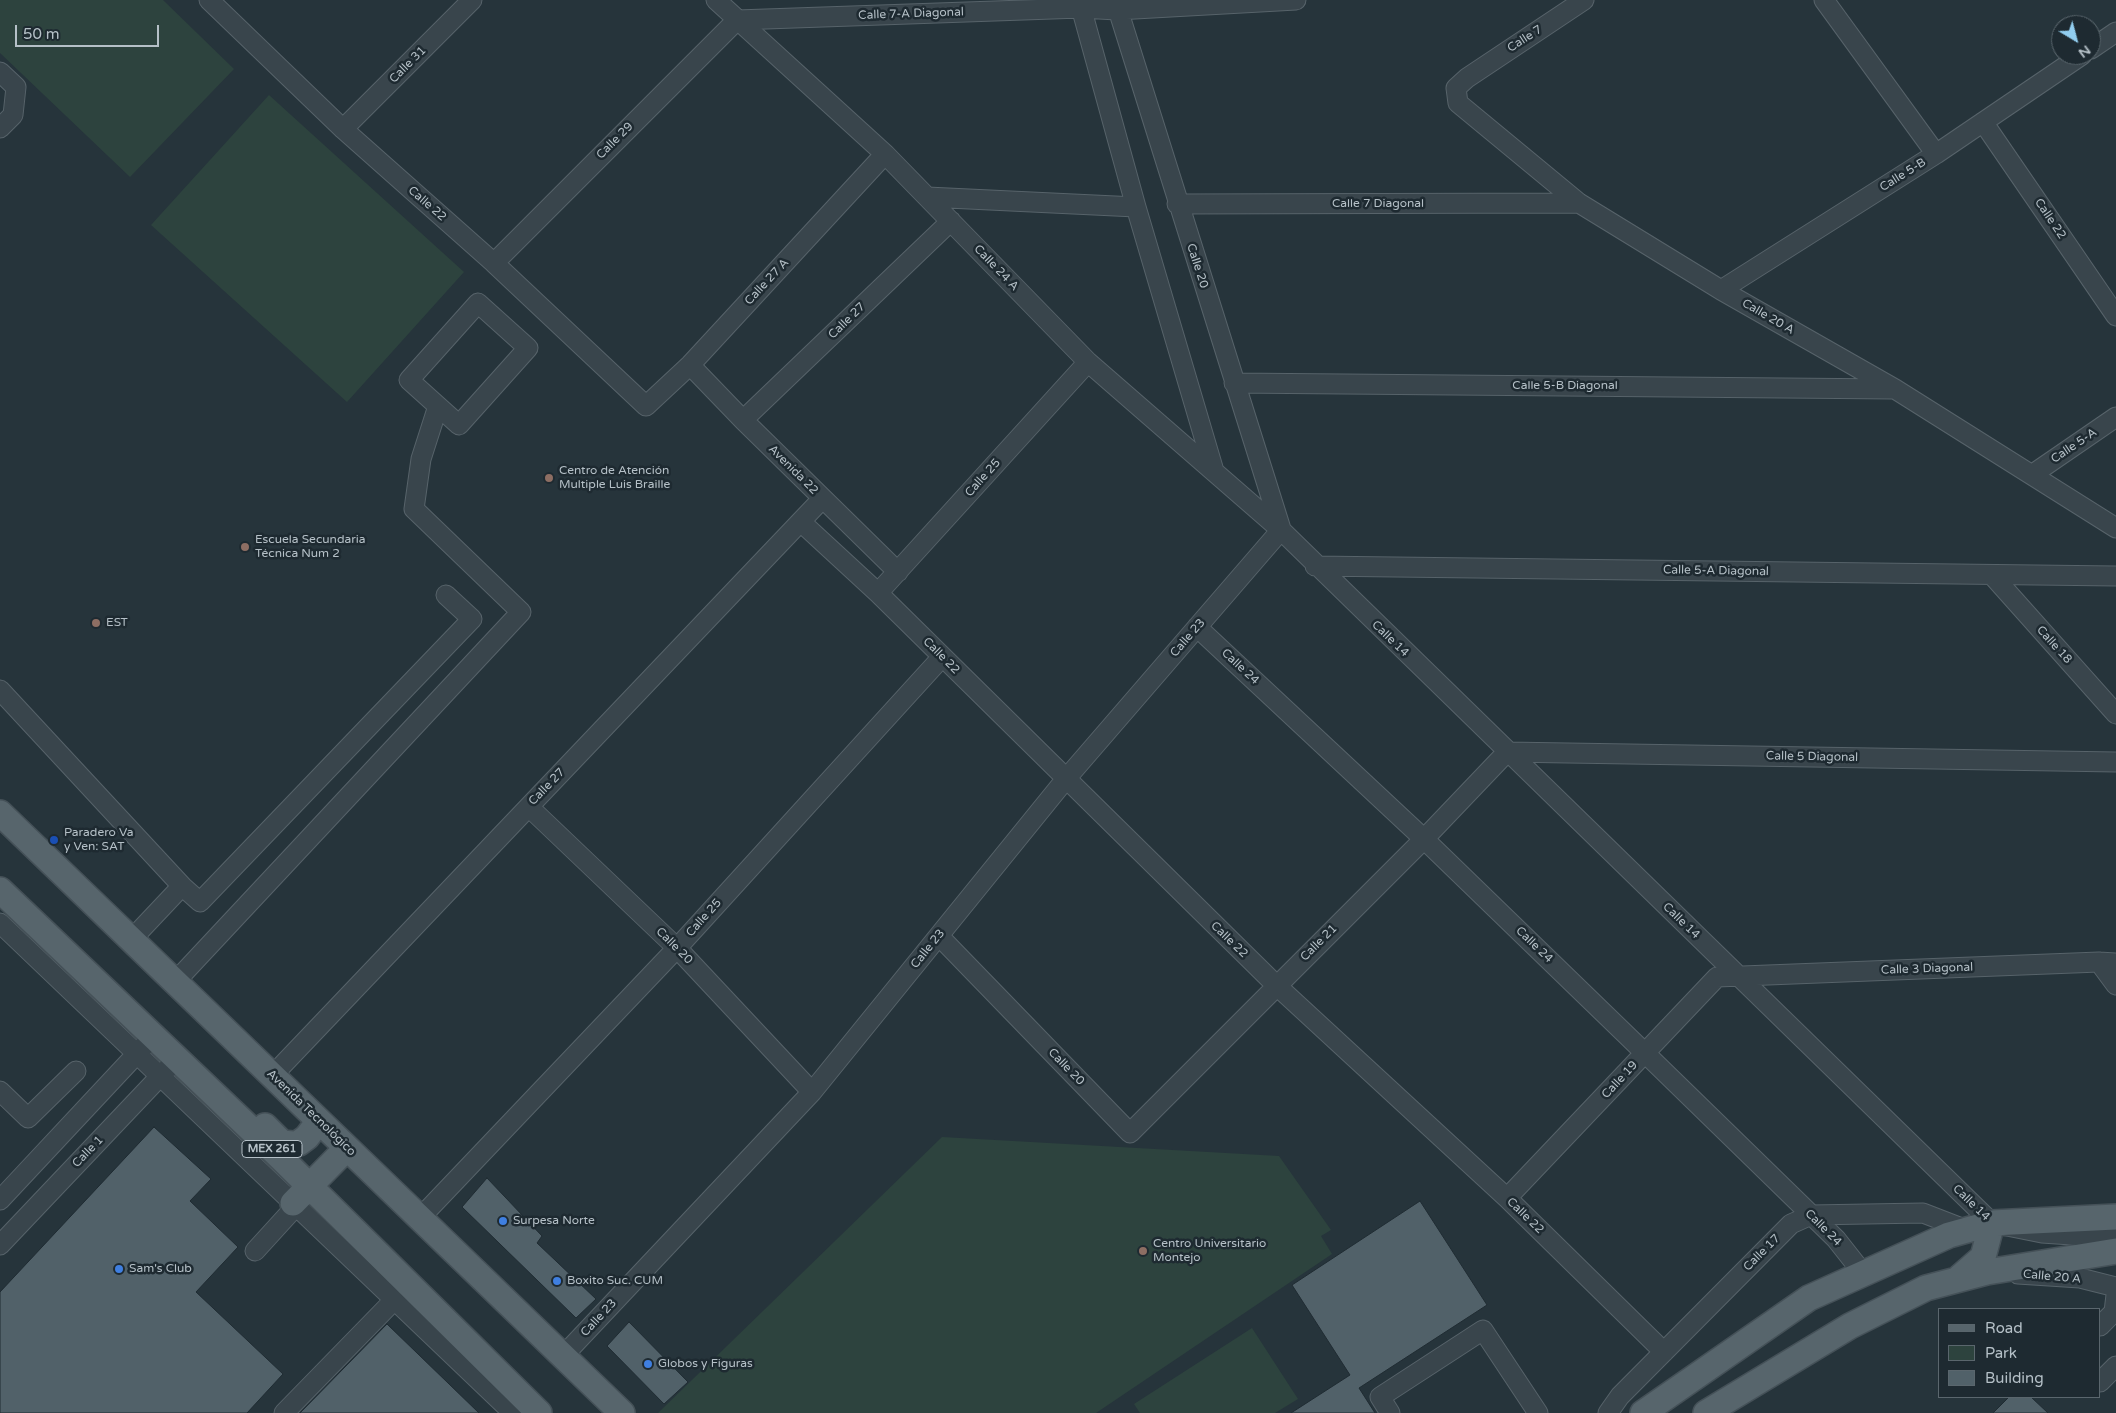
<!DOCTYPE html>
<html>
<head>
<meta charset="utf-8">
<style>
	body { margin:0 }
	#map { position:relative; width:2116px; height:1413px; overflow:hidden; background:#26343b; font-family:"Varela Round",sans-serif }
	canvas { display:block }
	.legend { position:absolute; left:1938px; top:1308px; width:162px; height:90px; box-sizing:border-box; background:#1e2a31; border:1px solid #5a666d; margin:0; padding:6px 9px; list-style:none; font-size:15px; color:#b5c0c7 }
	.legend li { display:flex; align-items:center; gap:10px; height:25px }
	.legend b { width:25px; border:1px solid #5a666d }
	.north { position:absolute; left:2051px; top:15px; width:50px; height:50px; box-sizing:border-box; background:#1e2a31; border:1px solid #5a666d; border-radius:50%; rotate:143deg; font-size:14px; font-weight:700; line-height:20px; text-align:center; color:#b5c0c7 }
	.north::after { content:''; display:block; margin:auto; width:18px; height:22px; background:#91cdef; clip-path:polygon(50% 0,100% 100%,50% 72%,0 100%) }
	.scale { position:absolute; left:15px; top:25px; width:144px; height:22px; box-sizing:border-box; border:2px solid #b5c0c7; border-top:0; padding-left:6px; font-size:15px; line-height:18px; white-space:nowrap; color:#b5c0c7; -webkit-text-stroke:4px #1e2a31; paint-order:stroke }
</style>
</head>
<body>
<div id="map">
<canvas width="2116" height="1413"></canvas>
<ul class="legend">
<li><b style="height:6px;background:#57656c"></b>Road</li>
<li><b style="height:14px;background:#2d433e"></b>Park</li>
<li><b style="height:14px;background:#516169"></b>Building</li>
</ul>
<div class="north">N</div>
<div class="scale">50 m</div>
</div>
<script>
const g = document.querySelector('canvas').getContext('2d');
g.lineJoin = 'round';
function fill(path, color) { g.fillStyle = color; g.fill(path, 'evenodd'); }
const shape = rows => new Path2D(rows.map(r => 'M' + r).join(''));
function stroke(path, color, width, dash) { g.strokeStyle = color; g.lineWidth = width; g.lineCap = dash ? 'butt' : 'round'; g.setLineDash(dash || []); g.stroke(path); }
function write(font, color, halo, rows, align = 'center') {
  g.font = font + ' "Varela Round",sans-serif'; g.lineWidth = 5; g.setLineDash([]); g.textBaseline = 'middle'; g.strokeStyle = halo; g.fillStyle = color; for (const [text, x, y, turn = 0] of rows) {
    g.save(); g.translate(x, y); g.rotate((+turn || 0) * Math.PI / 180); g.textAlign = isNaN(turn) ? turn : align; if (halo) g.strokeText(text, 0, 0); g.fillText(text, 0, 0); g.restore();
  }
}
const green = shape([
	[0,0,163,0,234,69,130,177,0,53],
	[269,95,464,272,347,402,151,225],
	[942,1137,1279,1156,1331,1230,1321,1236,1332,1254,1096,1413,658,1413],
	[1252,1328,1298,1399,1275,1413,1140,1413,1134,1404]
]);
const building = shape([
	[154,1127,211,1179,190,1201,238,1247,196,1292,283,1374,247,1413,0,1413,0,1292,154,1127],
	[487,1178,542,1236,537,1243,596,1299,576,1318,462,1207,487,1178],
	[1420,1201,1487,1305,1359,1388,1375,1413,1291,1413,1350,1375,1292,1285,1420,1201],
	[629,1322,688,1382,664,1404,607,1346,629,1322],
	[387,1324,479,1413,300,1413,387,1324],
	[2009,1397,2031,1397,2048,1413,1993,1413,2009,1397]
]);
const minor = shape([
	[209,0,343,129,494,263,646,406,690,365,885,154],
	[716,0,885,154,1088,362,1281,530,1992,1223,2042,1233,2116,1238],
	[1079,0,1136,207,1214,471],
	[1115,0,1281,529],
	[1584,0,1467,78,1456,88,1458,103,1579,203,1721,290,1895,389,2116,528],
	[1824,0,1936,154],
	[2091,49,2116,32],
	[0,72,16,87,13,115,0,128],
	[1983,122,2116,316],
	[343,129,472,0],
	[927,197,1136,207],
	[1177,204,1579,203],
	[494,263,737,20,1081,8,1117,10,1296,0],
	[1721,290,1936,154,2082,55],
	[478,303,528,348,459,425,409,380,478,303],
	[690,365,743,420,898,572],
	[1234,383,1893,389],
	[743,420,951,221],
	[2033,474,2116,417],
	[801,522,878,593,1276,985,1507,1198,1664,1352],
	[1315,566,2116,576],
	[1992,575,2116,714],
	[878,593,1088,362],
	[1197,627,1424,839,1645,1053,1836,1239,1862,1272],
	[0,690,182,886,131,940],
	[529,807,677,948,812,1092],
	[182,886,200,902,472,619,446,595],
	[0,923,512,1412,517,1413],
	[939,936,1130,1133,1424,839,1507,752,2116,762],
	[2099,962,2116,985],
	[175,982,521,612,414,509,421,459,438,406],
	[272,1076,822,499],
	[0,1091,28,1118,76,1071],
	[1507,1198,1717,977,2099,962,2116,963],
	[0,1200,145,1045],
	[420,1218,677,948,942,657],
	[0,1245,168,1068],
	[255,1251,296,1206],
	[2018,1274,2080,1278,2116,1287],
	[2100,1326,2114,1312,2116,1295],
	[563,1356,812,1092,1065,780,1281,530],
	[2100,1382,2116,1366],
	[284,1413,402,1292],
	[1390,1413,1380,1397,1483,1330,1538,1413],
	[1608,1413,1620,1396,1791,1224,1811,1215,1923,1213,1967,1230]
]);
const major = shape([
	[0,813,622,1413],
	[0,890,281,1158,539,1413],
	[265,1126,282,1143,293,1144,299,1143,307,1137,319,1121],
	[293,1203,347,1148],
	[1960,1277,1983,1257,1992,1223],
	[1643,1413,1809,1298,1949,1235,1992,1223,2116,1217],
	[1706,1413,1850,1326,1926,1288,1987,1272,2116,1251]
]);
const markers = [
	[549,478,5,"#8d6e63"],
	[245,547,5,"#8d6e63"],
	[96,623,5,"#8d6e63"],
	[54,840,5,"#1a4fb4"],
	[503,1221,5,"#3f7fe0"],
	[1143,1251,5,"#8d6e63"],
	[119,1269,5,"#3f7fe0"],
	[557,1281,5,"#3f7fe0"],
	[648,1364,5,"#3f7fe0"]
];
const shields = [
	[272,1149,60]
];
const shieldNames = [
	["MEX 261",272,1149]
];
const streetNames = [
	["Calle 7-A Diagonal",911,14,-2],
	["Calle 7",1525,39,-33],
	["Calle 31",408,65,-45],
	["Calle 29",615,141,-45],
	["Calle 5-B",1903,175,-32],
	["Calle 22",427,204,41],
	["Calle 7 Diagonal",1378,204],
	["Calle 22",2050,219,56],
	["Calle 20",1197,266,72],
	["Calle 24 A",996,268,46],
	["Calle 27 A",767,282,-47],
	["Calle 20 A",1768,317,30],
	["Calle 27",847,321,-44],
	["Calle 5-B Diagonal",1565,386],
	["Calle 5-A",2074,446,-34],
	["Avenida 22",793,470,45],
	["Calle 25",983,478,-48],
	["Calle 5-A Diagonal",1716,571,1],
	["Calle 23",1188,638,-49],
	["Calle 14",1390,639,44],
	["Calle 18",2054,645,48],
	["Calle 22",941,656,45],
	["Calle 24",1240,667,43],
	["Calle 5 Diagonal",1812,757,1],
	["Calle 27",547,787,-46],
	["Calle 25",704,918,-48],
	["Calle 14",1681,921,44],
	["Calle 22",1229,940,44],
	["Calle 21",1319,943,-45],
	["Calle 24",1534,945,44],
	["Calle 20",674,946,45],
	["Calle 23",928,949,-51],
	["Calle 3 Diagonal",1927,969,-2],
	["Calle 20",1066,1067,46],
	["Calle 19",1620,1080,-47],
	["Avenida Tecnológico",311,1113,44],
	["Calle 1",88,1152,-46],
	["Calle 14",1971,1203,44],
	["Calle 22",1525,1216,44],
	["Calle 24",1823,1228,45],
	["Calle 17",1762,1253,-45],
	["Calle 20 A",2052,1277,5],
	["Calle 23",599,1318,-47]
];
const poiNames = [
	["Centro de Atención",559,471],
	["Multiple Luis Braille",559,485],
	["Escuela Secundaria",255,540],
	["Técnica Num 2",255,554],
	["EST",106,623],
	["Paradero Va",64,833],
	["y Ven: SAT",64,847],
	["Surpesa Norte",513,1221],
	["Centro Universitario",1153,1244],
	["Montejo",1153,1258],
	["Sam's Club",129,1269],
	["Boxito Suc. CUM",567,1281],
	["Globos y Figuras",658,1364]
];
fill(green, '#2d433e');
fill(building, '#516169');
stroke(building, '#202c33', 1);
stroke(minor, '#57636a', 21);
stroke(major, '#455158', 28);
stroke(minor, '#39454c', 19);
stroke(major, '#57656c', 25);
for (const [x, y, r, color] of markers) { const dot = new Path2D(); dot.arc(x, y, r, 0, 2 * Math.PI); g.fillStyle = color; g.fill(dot); stroke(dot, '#1e2a31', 2); }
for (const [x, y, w] of shields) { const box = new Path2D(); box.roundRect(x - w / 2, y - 8.5, w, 17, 4); g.fillStyle = '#1e2a31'; g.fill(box); stroke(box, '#b5c0c7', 1); }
write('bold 11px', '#b5c0c7', null, shieldNames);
write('12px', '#b5c0c7', '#1e2a31', streetNames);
write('12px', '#b5c0c7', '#1e2a31', poiNames, 'left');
</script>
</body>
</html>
